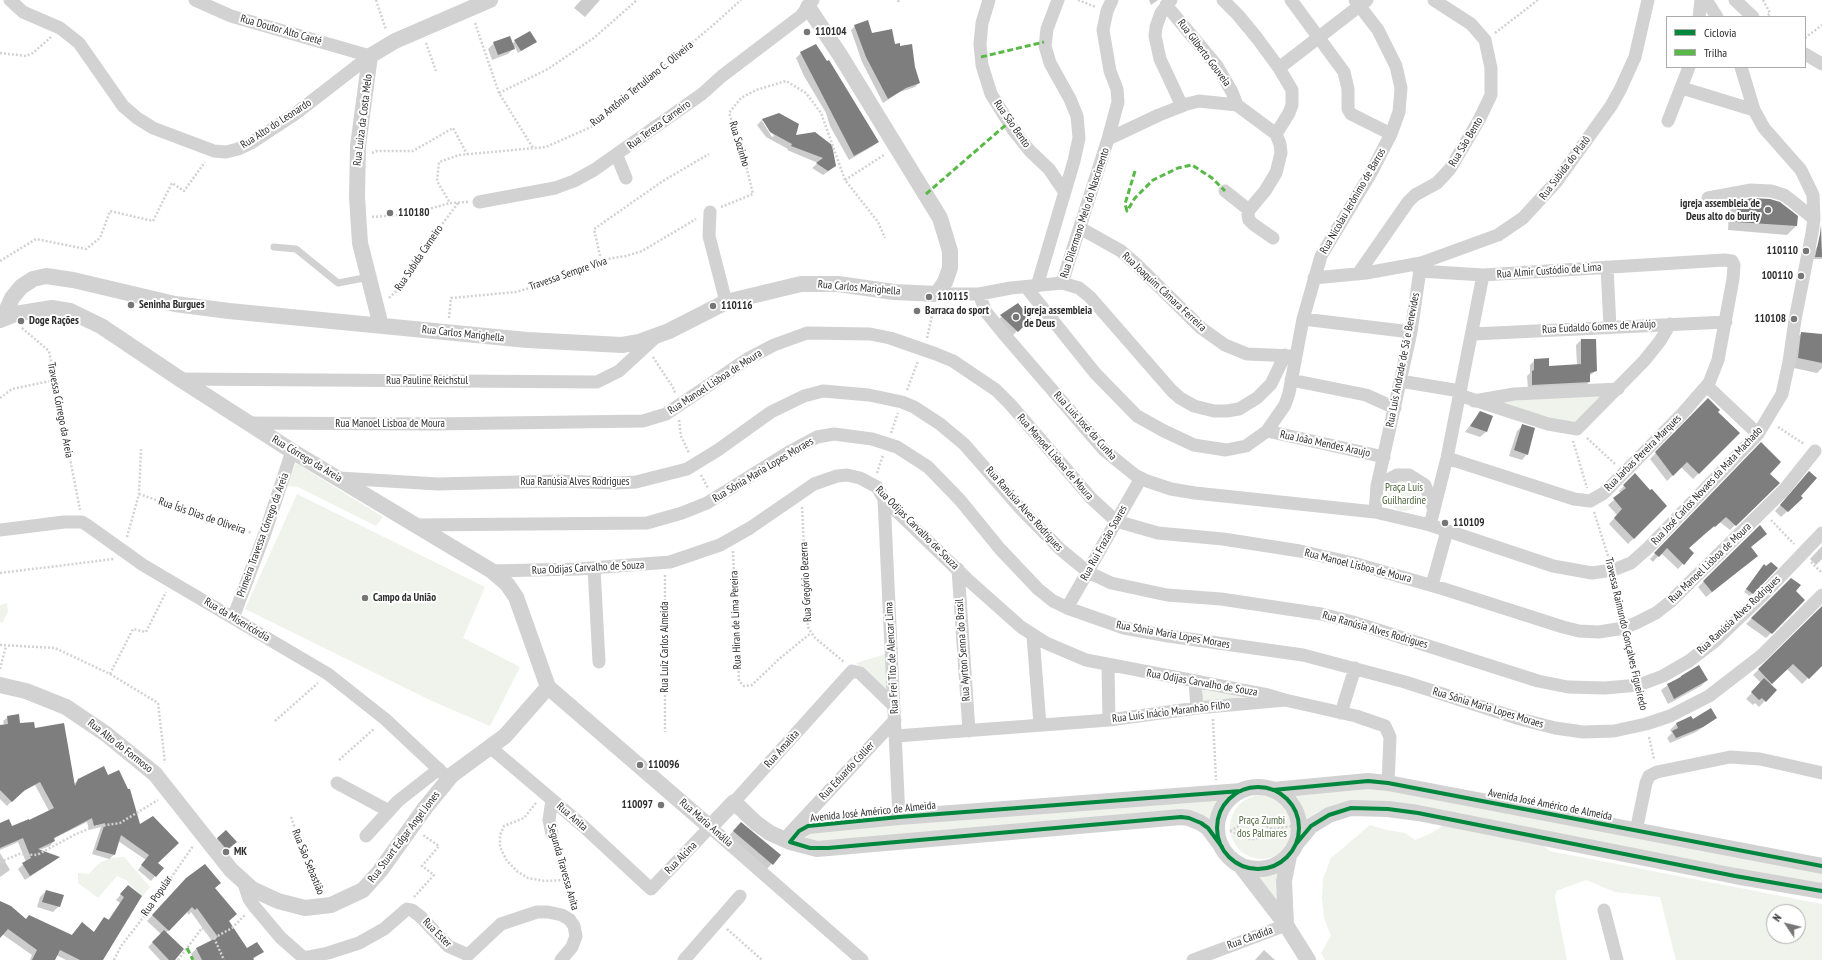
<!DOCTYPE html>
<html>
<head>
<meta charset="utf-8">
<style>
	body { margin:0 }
	#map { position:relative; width:1822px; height:960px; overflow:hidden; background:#fff; font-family:"PT Sans Narrow",sans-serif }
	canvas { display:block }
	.legend { position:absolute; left:1666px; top:16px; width:140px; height:52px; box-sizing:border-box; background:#fff; border:1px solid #ababab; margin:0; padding:5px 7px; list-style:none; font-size:12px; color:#2d2d2d }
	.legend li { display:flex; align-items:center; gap:8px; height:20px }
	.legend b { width:20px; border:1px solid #ababab }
	.north { position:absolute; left:1766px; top:904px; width:40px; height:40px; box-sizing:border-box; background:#fff; border:1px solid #ababab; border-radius:50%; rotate:305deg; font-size:11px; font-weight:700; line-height:16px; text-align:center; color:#2d2d2d }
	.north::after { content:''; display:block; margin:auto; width:14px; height:18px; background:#767676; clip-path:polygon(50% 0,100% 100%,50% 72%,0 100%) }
</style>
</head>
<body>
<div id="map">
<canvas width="1822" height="960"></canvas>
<ul class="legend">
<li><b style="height:5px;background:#00873e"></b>Ciclovia</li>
<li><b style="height:5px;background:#58b947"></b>Trilha</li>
</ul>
<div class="north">N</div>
</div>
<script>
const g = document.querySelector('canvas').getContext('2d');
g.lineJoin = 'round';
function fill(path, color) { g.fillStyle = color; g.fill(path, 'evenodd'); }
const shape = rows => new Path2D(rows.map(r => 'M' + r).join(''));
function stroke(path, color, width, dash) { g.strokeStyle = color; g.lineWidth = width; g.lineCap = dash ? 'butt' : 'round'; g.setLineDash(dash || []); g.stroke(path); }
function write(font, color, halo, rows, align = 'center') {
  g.font = font + ' "PT Sans Narrow",sans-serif'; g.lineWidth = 4; g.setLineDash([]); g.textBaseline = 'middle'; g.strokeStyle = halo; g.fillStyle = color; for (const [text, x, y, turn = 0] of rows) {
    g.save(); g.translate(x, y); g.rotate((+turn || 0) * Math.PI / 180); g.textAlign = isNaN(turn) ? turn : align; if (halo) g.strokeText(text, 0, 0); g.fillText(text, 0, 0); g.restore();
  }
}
const green = shape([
	[1617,387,1578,430,1457,398],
	[296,463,383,517,376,526,298,487,286,486],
	'1388 495a16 16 0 1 1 32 0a16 16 0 1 1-32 0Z',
	[297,494,485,587,463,638,520,667,490,726,432,701,245,609],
	[7,603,8,611,3,622,0,623,0,605],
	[886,654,888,694,856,663],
	[1203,688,1268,697,1200,706],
	[1374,785,1822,870,1822,887,1333,806,1317,812,1303,825,1302,819,1293,800,1284,792],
	'1230 827a32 32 0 1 1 64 0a32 32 0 1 1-64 0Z',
	[1227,796,1219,808,1213,830,1207,821,807,845,801,832],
	[1370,825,1387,830,1405,833,1415,840,1432,833,1442,826,1532,837,1550,851,1822,904,1822,960,1676,960,1660,897,1615,892,1586,880,1556,891,1555,898,1567,960,1325,960,1321,953,1331,936,1324,918,1322,898,1323,879,1331,858],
	[1774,912,1798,912,1798,936,1774,936],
	[124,857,150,887,142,897,126,880,117,876,98,898,78,883,78,873,89,874,98,864,110,858],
	[1280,867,1280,913,1247,871,1267,872]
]);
const shadow = shape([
	[581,0,600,0,585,17,574,8],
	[1149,0,1158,0,1151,5],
	[855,26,895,45,914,67,919,83,915,87,900,92,883,103,862,62,851,30],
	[515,41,535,42,518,53,515,47,508,54,492,60,488,49,494,43,512,44],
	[801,53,878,141,873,146,849,160,830,126,826,113,804,76,796,58],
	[779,114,794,136,835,165,830,170,823,175,812,168,818,163,787,150,788,149,766,137,757,125,762,120],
	[762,121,764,121,774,136,772,137],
	[1738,202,1797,217,1796,226,1787,235,1728,230,1729,211],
	[1818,246,1822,249,1822,259,1813,259,1816,248],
	[1018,304,1029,319,1011,337,995,322],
	[1802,333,1822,335,1822,368,1817,373,1789,367,1793,341],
	[1581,340,1596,371,1589,376,1589,382,1585,387,1528,389,1527,376,1530,373,1530,365,1535,360,1548,367,1577,365,1576,345],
	[1708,399,1717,412,1739,433,1693,479,1681,467,1667,481,1650,459],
	[1480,413,1486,432,1480,437,1465,432],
	[1523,425,1527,454,1522,460,1509,456,1517,431],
	[1761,444,1771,490,1730,530,1720,522,1709,531,1708,530,1688,549,1693,553,1678,569,1661,553,1653,562,1650,559],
	[1635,475,1650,492,1666,506,1628,544,1609,524,1617,515,1608,505,1621,494,1619,491],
	[1803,479,1800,496,1802,498,1781,517,1775,511],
	[1760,526,1750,548,1757,556,1706,597,1698,587],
	[1822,546,1822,559,1816,565,1810,559],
	[1762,567,1776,568,1750,596,1744,592],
	[1791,579,1795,591,1804,600,1766,638,1746,624],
	[1822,608,1822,664,1802,684,1787,669,1770,685,1776,690,1759,707,1755,703,1753,705,1746,699,1761,683,1753,675],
	[1681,676,1707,680,1701,686,1668,704,1661,690],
	[8,717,19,724,34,729,74,784,78,780,108,776,139,826,157,863,162,868,151,881,138,870,146,860,118,841,114,855,109,859,92,854,101,827,89,830,87,822,53,839,54,841,50,846,39,850,58,858,25,880,18,869,26,862,18,842,0,850,0,824,12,827,29,822,49,811,35,785,19,794,7,806,0,799,0,726,4,725,3,721],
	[1691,718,1692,720,1716,718,1696,732,1670,743,1667,738,1672,733,1670,730,1676,724],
	[735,829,780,855,766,870,728,837],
	[218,838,235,842,221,855,212,844],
	[0,853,10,870,0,877],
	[181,885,214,888,229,921,247,950,262,952,252,960,194,960,191,954,196,949,212,941,191,912,189,915,186,911,166,933,174,960,160,960,148,947,161,934,147,921],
	[128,886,110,946,111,947,102,960,66,960,56,955,54,960,30,960,32,955,2,934,0,936,0,902,25,920,71,936,77,929,93,933,104,918,108,920,120,903,116,900],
	[46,891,59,906,53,912,37,907,40,897],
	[1264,950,1275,960,1255,960]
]);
const building = shape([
	[868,20,872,33,892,29,895,44,900,43,900,46,912,44,915,67,920,83,906,88,888,99,866,57,854,25],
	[530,31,537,42,521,51,514,40],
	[510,36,515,49,498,55,493,42],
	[816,44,827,61,829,60,879,142,854,156,800,52],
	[779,113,799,124,796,135,815,132,832,145,836,166,828,171,816,163,823,158,791,146,792,144,770,132,762,119],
	[1752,198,1770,199,1780,202,1798,216,1797,226,1736,222,1738,201],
	[1821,225,1822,257,1815,257,1820,234],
	[1018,303,1031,319,1018,332,1000,315],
	[1801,332,1822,334,1822,363,1798,358],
	[1581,339,1596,339,1597,371,1590,373,1590,382,1532,385,1532,371,1534,370,1534,359,1549,358,1549,366,1581,364],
	[1708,398,1720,410,1718,412,1740,433,1699,474,1687,462,1673,476,1655,452],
	[1480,411,1493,416,1487,432,1470,426],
	[1522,424,1535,428,1528,455,1514,450],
	[1761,442,1781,462,1770,474,1780,483,1778,485,1736,526,1726,517,1715,527,1714,526,1689,548,1694,553,1684,565,1667,548,1659,557,1654,553],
	[1809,471,1817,478,1801,496,1803,498,1788,512,1780,505],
	[1635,473,1650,490,1652,489,1667,506,1634,539,1614,518,1622,509,1613,498,1626,488,1623,485],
	[1760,525,1767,534,1751,547,1758,556,1712,592,1703,581],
	[1771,562,1778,568,1753,594,1746,589,1764,564,1766,566],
	[1791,578,1801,585,1796,591,1805,600,1772,634,1751,618],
	[1822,606,1822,666,1809,679,1793,664,1772,684,1758,669],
	[1699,665,1708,680,1674,699,1667,684,1681,677,1681,676],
	[1764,678,1777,690,1766,702,1762,698,1759,700,1751,692],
	[1711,708,1717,718,1703,727,1676,738,1672,731,1678,728,1676,723,1691,716,1693,719],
	[19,714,20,723,34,722,35,728,64,723,75,786,78,779,104,766,108,775,119,770,128,789,130,789,140,824,153,816,179,843,158,863,164,868,156,877,141,865,149,855,121,835,115,855,96,850,105,823,94,826,92,818,54,838,55,841,38,849,60,857,30,876,22,863,31,858,23,838,0,848,0,823,9,819,12,826,29,819,29,820,54,808,40,782,25,790,12,802,0,790,0,725,8,724,7,716],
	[741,822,781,855,773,865,733,831],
	[226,830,237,842,227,850,217,838],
	[205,864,221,883,215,888,237,914,229,921,247,948,257,942,264,952,253,958,254,960,202,960,196,948,218,937,197,908,195,910,192,907,169,931,152,915,186,878],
	[128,885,142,896,103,960,80,960,60,950,55,960,32,960,37,950,8,929,0,938,0,901,11,906,26,919,29,915,72,935,82,922,94,932,104,917,109,920,124,897,120,894],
	[46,890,64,895,60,907,42,902],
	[164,930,184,949,175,960,169,960,152,942]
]);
const path = shape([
	[376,0,386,30],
	[1078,0,1096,7],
	[1763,0,1770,13,1767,17],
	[898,2,899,0],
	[475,23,499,93,533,148],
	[1495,33,1538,0],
	[1805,38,1822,25],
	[426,43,436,71],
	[0,53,26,56,33,53,51,37],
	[499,93,548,69,595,37,637,0],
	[372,153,377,151,413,151,453,128,467,154],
	[845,180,884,155],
	[468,202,450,203,437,181,439,162,459,155,546,147,591,127,712,26,741,0],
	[721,207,753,194,743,153,729,113,741,98,756,90,786,81,806,93,821,113,845,180,878,222,885,238],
	[372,217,412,214,450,203],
	[601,260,594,229,663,181,709,154],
	[0,261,36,239,86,249,100,238,110,211,153,221,172,183,184,191,205,162],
	[389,298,403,285,420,254,458,203],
	[449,318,451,298,516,292,546,283,601,260,626,256,642,251,696,219],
	[22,328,49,351,80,510],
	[927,338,934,307],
	[653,357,674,389,675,393],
	[907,390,918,361],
	[0,398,12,389,55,380],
	[679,420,681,436,689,453],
	[1778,427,1804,444],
	[891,433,898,413],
	[1587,438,1615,464],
	[1573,441,1587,488],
	[877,473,883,455],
	[701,475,708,488],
	[139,494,252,533],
	[802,507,808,627,814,637,844,662],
	[1594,512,1609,559],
	[1771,520,1794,544],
	[127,537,139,494,141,449],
	[733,551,739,681,744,686,752,685,779,659,811,633],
	[1811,562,1822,573],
	[0,573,114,559],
	[665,575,665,732],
	[1615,583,1621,615],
	[1627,640,1636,673],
	[0,645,55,648,110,674,158,703,165,763],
	[0,669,6,646],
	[110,674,133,629,146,632,166,592],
	[1641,698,1644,713],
	[1213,719,1216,780],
	[275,721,318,683],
	[1649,737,1654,759],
	[339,760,375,728],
	[536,803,524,818,504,826,500,835,500,847,507,861,518,872,528,878,545,881,565,880],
	[291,817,318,892],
	[1230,831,1248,839,1256,839,1273,829,1292,826],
	[1230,831,1246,822,1255,821,1273,829],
	[555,846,574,906],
	[0,862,19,854,37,855,76,834,93,827,120,823,158,800],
	[414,897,434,875,422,866,439,846,423,835],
	[727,929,762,960],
	[214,938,224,960],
	[114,960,121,946,146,914,193,846],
	[178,960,202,928,214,938,232,928,245,915]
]);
const service = shape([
	[274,247,296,249,338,283,369,277]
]);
const minor = shape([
	[10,0,23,12,60,28,79,43,123,106,137,118,153,128,214,151,226,152,238,149,251,143,295,114,370,56],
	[195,0,231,16,370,56],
	[989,0,982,23,980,44,982,65,991,94,1014,131,1030,151,1049,169,1064,191],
	[1171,0,1161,13,1156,27,1155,36,1160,59,1182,106],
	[1223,0,1238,15,1257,38,1279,68,1292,90,1292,105,1289,113,1276,134],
	[1291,0,1344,72,1348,89,1348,109,1351,114,1391,134],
	[1706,0,1717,17],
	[1735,0,1753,17],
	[1166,5,1217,66,1232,92,1237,105],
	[1699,17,1701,0],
	[1805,54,1822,64],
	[1279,68,1367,0],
	[1682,88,1754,110],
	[1668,121,1689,67],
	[1108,139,1159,115,1187,104,1199,101,1237,105,1276,134,1280,144,1281,153,1276,173,1265,191,1249,210,1248,215,1249,220,1253,224,1273,238],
	[617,156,626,178],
	[1225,191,1249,210],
	[1708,198,1751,190,1771,191,1784,195,1792,201,1814,219],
	[479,202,555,188,574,181,594,170,702,94,722,76,801,16,813,0],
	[710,212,709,236,726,302],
	[1080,228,1121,251,1137,265,1201,328,1225,345,1247,354,1293,356],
	[1607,267,1610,327],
	[1419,271,1483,275,1724,260,1732,261,1734,265,1733,279,1718,360,1709,383,1682,414,1604,493,1590,501,1574,499,1447,458],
	[1358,274,1408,202,1415,195,1437,183,1450,169,1479,120,1491,95,1491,68,1485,40,1471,24,1434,0],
	[1314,278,1366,273,1421,263,1498,235,1523,218,1557,181,1611,106,1620,90,1635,57,1648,0],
	[1062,283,1108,139,1118,102,1117,89,1110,71,1103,30,1107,11,1112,0],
	[1037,286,1074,161,1079,138,1077,116,1070,99,1050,63,1045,46,1047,29,1058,0],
	[1026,287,1095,373,1137,416,1164,431,1194,445,1226,450,1246,446,1267,431,1285,405,1289,393,1303,319,1321,256,1371,173,1391,134,1399,112,1401,88,1396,66,1378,30,1355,0],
	[937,294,979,294,1011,288,1062,283,1079,288,1090,297,1172,391,1180,398,1194,406,1214,411,1227,411,1239,409,1257,398,1271,384,1285,355],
	[979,294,986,312,1003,333,1104,450,1135,475,1147,481,1171,489,1195,493,1375,512,1430,525,1553,566,1592,573,1613,570,1631,563,1648,548,1758,434,1782,394,1789,362,1795,320,1812,233,1814,219,1813,195,1801,170,1764,128,1754,110,1741,67],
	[1303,319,1411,332],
	[1473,334,1726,322],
	[180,379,597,382,619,371,657,336],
	[1291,380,1366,395,1395,408],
	[1400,381,1460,391],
	[1707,386,1758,434],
	[1459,395,1548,424,1577,429,1644,361,1660,341,1670,324],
	[1474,401,1514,394,1618,389],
	[247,423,433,424,643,421,666,414,749,358,774,345,807,333,870,334,890,338,936,354,953,361,996,390,1010,404,1091,498,1116,521,1158,533,1223,539,1300,551,1353,563,1444,589,1563,627,1579,631,1599,632,1624,628,1636,623,1656,613,1670,602,1784,490,1815,451],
	[1267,431,1384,457],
	[339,478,438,484,559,481,616,483,636,482,687,469,718,450,771,412,804,396,823,391,869,395,902,402,914,407,940,424,964,444,1020,508,1060,549,1088,572,1111,583,1167,595,1221,599,1321,614,1353,622,1538,681,1568,687,1605,688,1639,685,1663,676,1689,661,1715,641,1760,598,1822,533],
	[1377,486,1397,475,1409,475,1425,485,1434,510],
	[884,499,899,817],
	[1375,512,1377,486,1411,332,1421,263],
	[416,525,647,523,682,513,707,503,789,452,817,437,834,434,872,439,897,447,928,467,960,500,1000,549,1038,589,1053,601,1070,609,1124,628,1168,636,1303,655,1405,682,1520,719,1555,728,1583,732,1614,731,1646,724,1670,716,1709,696,1761,656,1822,595],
	[1430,525,1447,458,1483,275],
	[0,530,64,522,82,522,87,525,143,565,328,674,385,719,449,779],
	[594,568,599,662],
	[958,569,969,731],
	[492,571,578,569,670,562,720,545,750,528,814,484,837,476,847,475,860,478,877,487,884,499,967,579,1021,627,1046,643,1086,660,1268,695,1285,700],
	[1432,585,1447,531],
	[1067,608,1141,478],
	[233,618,265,533,292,451],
	[1033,636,1040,725],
	[1108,665,1109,720],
	[1195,682,1197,708],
	[1341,713,1355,668],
	[896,736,1109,720,1197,708,1285,700,1356,716,1385,726,1390,737,1388,783],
	[490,747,583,826,651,889,710,827,862,960],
	[337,783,389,811],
	[734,802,852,671,860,673,894,706],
	[1636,831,1646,783,1649,776,1657,772,1730,757,1760,759,1822,773],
	[552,834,549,820,552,800],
	[789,834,895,720],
	[366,836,398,801,439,769],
	[243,881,249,899,254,906,281,938,306,960],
	[1604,910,1617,960],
	[303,958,328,953,359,943,384,929,407,909,412,910,421,917,448,946,468,955,501,924,537,912,548,912,562,915,570,920,574,926,576,936,572,947,561,960],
	[684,960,740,896],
	[1193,960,1286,925]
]);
const tertiary = shape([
	[3,318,12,298,21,287,33,279,46,276,73,280,175,304,229,311,527,340,622,345,639,342,669,331,726,302,801,284,838,284,894,292,937,294,945,282,950,268,950,251,940,218,840,55,808,7],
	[0,320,15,314,52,308,70,311,101,326,180,379,292,451,492,571,507,584,516,597,548,687,710,827,734,802,756,823,770,833,790,842,817,849,1181,817,1189,818,1201,823,1208,828,1222,847],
	[381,326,360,243,357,197,358,146,370,56,395,41,490,0],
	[0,685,26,691,66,707,106,734,155,774,231,870,252,889,278,901,305,908,331,905,363,890,380,871,425,808,452,775,505,736,548,687],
	'1217 828a41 41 0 1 1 82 0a41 41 0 1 1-82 0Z',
	[1273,790,1368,781,1388,783,1822,866],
	[790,842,799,831,808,826,899,817,1241,791],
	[1296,844,1311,826,1329,815,1351,808,1388,809,1418,813,1735,876,1822,891],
	[1240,865,1286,925,1308,960],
	[1286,925,1284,881,1289,856]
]);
const quiet = shape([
	[981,57,1044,42],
	[1135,171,1125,204,1127,211,1135,198,1153,180,1178,168,1192,165,1212,178,1225,191],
	[926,194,1008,123],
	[187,948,193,960]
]);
const cycleway = shape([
	'1217 828a41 41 0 1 1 82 0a41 41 0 1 1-82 0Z',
	[1273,790,1368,781,1388,783,1822,866],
	[1296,844,1311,826,1329,815,1351,808,1388,809,1418,813,1735,876,1822,891],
	[1222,847,1208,828,1201,823,1189,818,1181,817,828,848,810,848,790,842,799,831,808,826,899,817,1241,791]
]);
const markers = [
	[807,32,4,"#767676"],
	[1768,210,4,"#767676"],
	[390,213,4,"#767676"],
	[1806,251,4,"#767676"],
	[1801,276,4,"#767676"],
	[929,297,4,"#767676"],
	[131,305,4,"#767676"],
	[713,306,4,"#767676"],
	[917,311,4,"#767676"],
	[1016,317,4,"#767676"],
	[1794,319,4,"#767676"],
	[21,321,4,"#767676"],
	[1445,523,4,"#767676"],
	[365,598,4,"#767676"],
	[640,765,4,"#767676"],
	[661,805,4,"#767676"],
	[226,852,4,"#767676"]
];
const streetNames = [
	["Rua Doutor Alto Caeté",281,30,16],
	["Rua Gilberto Gouveia",1204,53,53],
	["Rua Antônio Tertuliano C. Oliveira",642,84,-39],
	["Rua Luiza da Costa Melo",363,120,-83],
	["Rua Alto do Leonardo",276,124,-33],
	["Rua São Bento",1012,124,55],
	["Rua Tereza Carneiro",659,125,-36],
	["Rua São Bento",1466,142,-59],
	["Rua Sozinho",739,144,73],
	["Rua Subida do Platô",1565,168,-53],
	["Rua Nicolau Jerônimo de Barros",1353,201,-60],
	["Rua Dilermano Melo do Nascimento",1085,213,-72],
	["Rua Subida Carneiro",419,258,-56],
	["Rua Almir Custódio de Lima",1549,271,-4],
	["Travessa Sempre Viva",568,274,-19],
	["Rua Carlos Marighella",859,288,5],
	["Rua Joaquim Câmara Ferreira",1164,292,43],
	["Rua Eudaldo Gomes de Araújo",1599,327,-3],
	["Rua Carlos Marighella",463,334,6],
	["Rua Luís Andrade de Sá e Benevides",1403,360,-79],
	["Rua Pauline Reichstul",427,381],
	["Rua Manoel Lisboa de Moura",715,382,-33],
	["Travessa Córrego da Areia",60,410,79],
	["Rua Manoel Lisboa de Moura",390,424],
	["Rua Luís José da Cunha",1085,426,48],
	["Rua João Mendes Araujo",1325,444,12],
	["Rua Jarbas Pereira Marques",1643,453,-45],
	["Rua Manoel Lisboa de Moura",1055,457,49],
	["Rua Córrego da Areia",307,459,31],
	["Rua Sônia Maria Lopes Moraes",763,470,-31],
	["Rua Ranúsia Alves Rodrigues",575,482],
	["Rua José Carlos Novaes da Mata Machado",1707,486,-47],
	["Rua Ranúsia Alves Rodrigues",1024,509,48],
	["Rua Ísis Dias de Oliveira",202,516,19],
	["Rua Odijas Carvalho de Souza",917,528,45],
	["Primeira Travessa Córrego da Areia",263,535,-70],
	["Rua Rui Frazão Soares",1104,543,-61],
	["Rua Manoel Lisboa de Moura",1710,563,-44],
	["Rua Manoel Lisboa de Moura",1358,566,14],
	["Rua Odijas Carvalho de Souza",588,568,-3],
	["Rua Gregório Bezerra",806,582,-93],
	["Rua Ranúsia Alves Rodrigues",1739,615,-43],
	["Rua da Misericórdia",237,620,31],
	["Rua Hiran de Lima Pereira",736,620,-92],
	["Rua Ranúsia Alves Rodrigues",1375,630,16],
	["Travessa Raimundo Gonçalves Figueiredo",1626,634,77],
	["Rua Sônia Maria Lopes Moraes",1173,635,10],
	["Rua Luíz Carlos Almeida",665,647,-90],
	["Rua Ayrton Senna do Brasil",963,650,-94],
	["Rua Frei Tito de Alencar Lima",892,658,-93],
	["Rua Odijas Carvalho de Souza",1202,683,10],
	["Rua Sônia Maria Lopes Moraes",1488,708,17],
	["Rua Luís Inácio Maranhão Filho",1171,712,-7],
	["Rua Alto do Formoso",120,746,38],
	["Rua Amalita",782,749,-48],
	["Rua Eduardo Collier",847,771,-47],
	["Avenida José Américo de Almeida",1550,805,11],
	["Avenida José Américo de Almeida",873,812,-6],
	["Rua Anita",572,817,41],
	["Rua Maria Amália",706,823,41],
	["Rua Stuart Edgar Angel Jones",404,837,-53],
	["Rua Alcina",681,858,-46],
	["Rua São Sebastião",308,862,68],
	["Segunda Travessa Anita",563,867,74],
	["Rua Popular",157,896,-56],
	["Rua Ester",437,933,45],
	["Rua Cândida",1250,938,-20]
];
const poiNames = [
	["110104",815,32],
	["igreja assembleia de",1760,204,"right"],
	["Deus alto do burity",1760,217,"right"],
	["110180",398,213],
	["110110",1798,251,"right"],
	["100110",1793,276,"right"],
	["110115",937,297],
	["Seninha Burgues",139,305],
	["110116",721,306],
	["Barraca do sport",925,311],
	["igreja assembleia",1024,311],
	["de Deus",1024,324],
	["110108",1786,319,"right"],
	["Doge Rações",29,321],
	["110109",1453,523],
	["Campo da União",373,598],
	["110096",648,765],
	["110097",653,805,"right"],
	["MK",234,852]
];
const parkNames = [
	["Praça Luís",1404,488],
	["Guilhardine",1404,501],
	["Praça Zumbi",1262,821],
	["dos Palmares",1262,834]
];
fill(green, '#eff3eb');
fill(shadow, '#0003');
fill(building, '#7e7e7e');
stroke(path, '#d2d2d2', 2.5, [2, 2]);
stroke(service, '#d2d2d2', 7);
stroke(minor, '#d2d2d2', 13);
stroke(tertiary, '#d2d2d2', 16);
stroke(quiet, '#58b947', 3, [6, 3]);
stroke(cycleway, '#00873e', 4);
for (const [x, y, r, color] of markers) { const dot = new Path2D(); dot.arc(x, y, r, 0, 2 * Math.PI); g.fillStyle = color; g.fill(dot); stroke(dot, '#fff', 1.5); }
write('11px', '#2d2d2d', '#fff', streetNames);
write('bold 11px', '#2d2d2d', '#fff', poiNames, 'left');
write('11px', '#4d663c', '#fff', parkNames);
</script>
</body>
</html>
